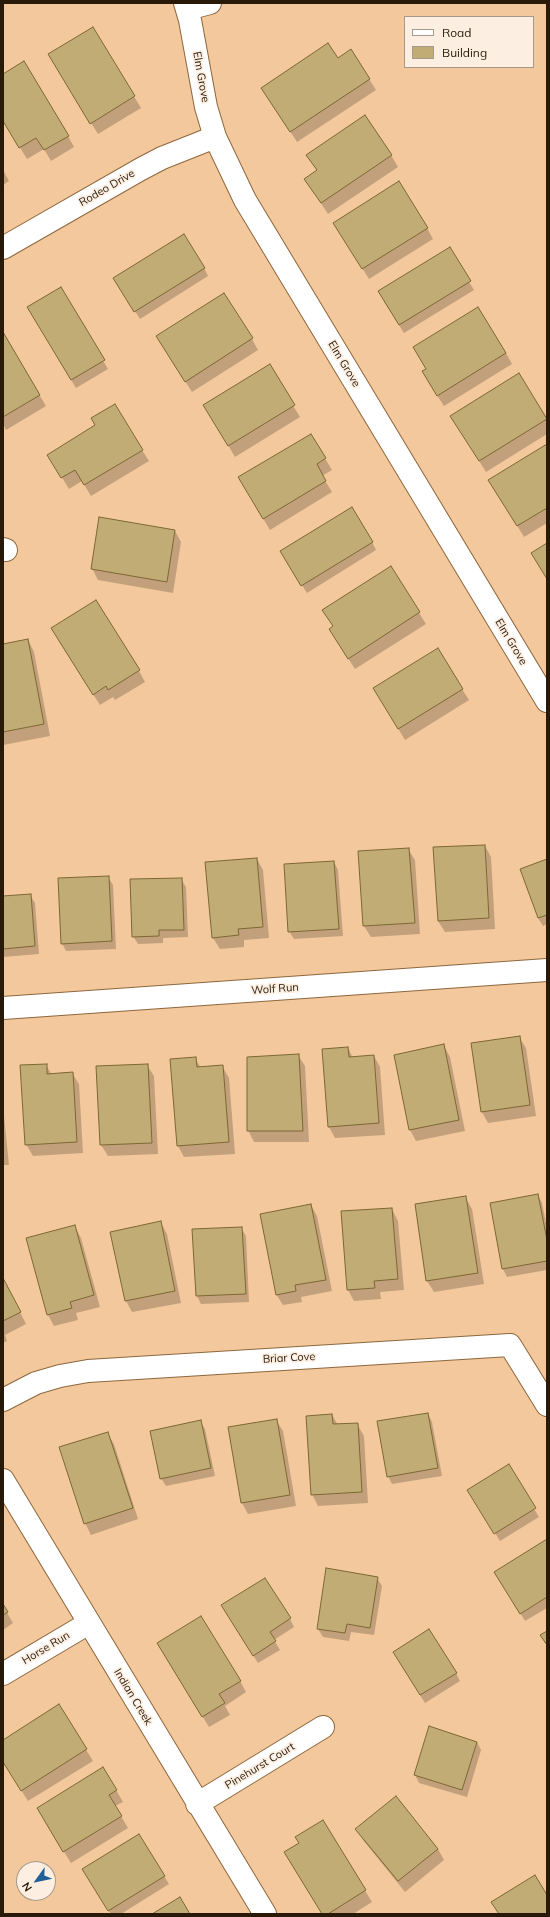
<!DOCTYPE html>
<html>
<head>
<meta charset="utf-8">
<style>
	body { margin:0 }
	#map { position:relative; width:550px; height:1917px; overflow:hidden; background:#f3c89c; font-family:Mulish,sans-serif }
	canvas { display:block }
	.frame { position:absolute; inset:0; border:4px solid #281908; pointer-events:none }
	.legend { position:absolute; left:404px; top:16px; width:130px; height:52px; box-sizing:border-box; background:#fcefe2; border:1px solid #a7998b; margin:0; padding:5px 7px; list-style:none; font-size:12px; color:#281908 }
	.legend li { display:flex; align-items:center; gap:8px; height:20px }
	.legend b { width:20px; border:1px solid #a7998b }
	.north { position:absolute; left:16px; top:1861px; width:40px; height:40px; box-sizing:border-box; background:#fcefe2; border:1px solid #a7998b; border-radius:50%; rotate:237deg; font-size:11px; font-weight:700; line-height:16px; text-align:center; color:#281908 }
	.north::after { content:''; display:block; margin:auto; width:14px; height:18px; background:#1f6196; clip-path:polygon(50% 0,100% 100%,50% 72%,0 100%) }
</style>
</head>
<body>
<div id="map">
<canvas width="550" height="1917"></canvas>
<div class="frame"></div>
<ul class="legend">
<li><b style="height:5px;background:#fff"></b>Road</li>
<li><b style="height:11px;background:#c2ac76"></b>Building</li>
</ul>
<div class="north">N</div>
</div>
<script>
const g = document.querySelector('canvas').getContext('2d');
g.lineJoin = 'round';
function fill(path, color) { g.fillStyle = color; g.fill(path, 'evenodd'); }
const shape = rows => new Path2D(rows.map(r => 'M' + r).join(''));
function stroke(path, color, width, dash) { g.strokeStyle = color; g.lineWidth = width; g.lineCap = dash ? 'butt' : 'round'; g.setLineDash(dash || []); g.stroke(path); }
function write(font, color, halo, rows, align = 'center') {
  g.font = font + ' Mulish,sans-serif'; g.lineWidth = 3.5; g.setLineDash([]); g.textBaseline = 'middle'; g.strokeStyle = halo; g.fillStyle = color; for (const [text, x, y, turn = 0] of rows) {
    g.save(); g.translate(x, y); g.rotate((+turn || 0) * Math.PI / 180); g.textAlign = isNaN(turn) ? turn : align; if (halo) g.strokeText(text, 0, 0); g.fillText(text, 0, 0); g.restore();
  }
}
const shadow = shape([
	[93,28,141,108,98,134,56,66],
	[337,59,369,79,376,90,297,142,262,88],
	[3,75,68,136,74,147,51,161,44,149,27,159,3,120],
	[308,155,391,155,398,167,328,214,305,179,317,171],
	[3,170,9,181,3,185],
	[427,228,433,239,369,279,341,234],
	[449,249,474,290,404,333,383,300],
	[204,268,208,276,140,319,119,286],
	[60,288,108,369,76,388,28,307],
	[3,334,46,406,6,430,3,424],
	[252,339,258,350,192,392,164,348],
	[506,353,512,364,444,406,429,383,427,369],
	[269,366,300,417,235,457,211,416],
	[519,374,547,419,547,434,486,472,458,427],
	[311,435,332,470,322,476,332,492,270,530,239,478],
	[547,445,547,523,524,537,496,491],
	[142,450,149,461,91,496,82,481,69,489,48,455],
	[175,531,181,542,173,593,98,580,92,568],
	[372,542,376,550,307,593,286,560],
	[390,567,426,624,355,669,336,640,334,627],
	[28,640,34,652,50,736,3,745,3,645],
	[58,640,139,671,145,682,115,700,113,697,100,705],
	[462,689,469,700,405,740,381,700],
	[485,846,491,857,495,929,445,932,438,921],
	[408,849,415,860,420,934,371,937,364,926],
	[257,859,263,870,269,938,244,940,244,947,220,949,213,938],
	[547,860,547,924,543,926,538,918,521,870],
	[334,862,338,870,343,936,294,939,289,931],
	[108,877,113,885,116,949,66,951,62,943],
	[181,879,186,887,188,937,163,938,163,943,138,944,133,936],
	[30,895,35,903,39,954,3,957,3,897],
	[519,1037,526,1048,536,1116,488,1123,482,1112],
	[444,1046,450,1057,465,1131,416,1141,410,1130],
	[348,1048,353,1058,374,1056,380,1067,385,1135,335,1138,329,1127],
	[298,1055,305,1066,309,1142,254,1142,248,1130],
	[195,1058,201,1068,222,1066,229,1078,235,1154,184,1157,178,1146],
	[46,1065,52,1075,72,1073,79,1084,83,1153,33,1156,26,1144],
	[147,1065,154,1076,158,1154,108,1156,101,1145,97,1067],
	[3,1106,9,1165,3,1165],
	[538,1195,542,1203,547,1228,547,1270,507,1277,503,1269],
	[465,1197,472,1209,484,1284,434,1292,427,1281],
	[311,1205,317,1216,332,1291,301,1297,302,1302,283,1305,276,1294],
	[392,1209,398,1221,404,1290,380,1292,381,1299,354,1301,348,1290],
	[161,1223,167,1234,181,1303,132,1312,126,1301,112,1232],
	[75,1227,81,1238,100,1307,76,1313,78,1320,54,1326,48,1315],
	[241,1228,246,1236,249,1302,201,1304,197,1296],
	[3,1278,26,1324,5,1335,7,1341,3,1343],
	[428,1414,432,1422,442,1476,392,1484,388,1476],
	[332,1415,338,1425,357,1424,364,1436,368,1503,318,1506,312,1494],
	[276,1420,283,1431,296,1506,248,1514,242,1503,229,1428],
	[200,1421,205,1429,215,1476,166,1486,161,1478],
	[107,1433,114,1444,138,1519,91,1535,85,1523],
	[508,1466,539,1517,500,1541,469,1490],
	[547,1540,547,1608,525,1621,496,1572],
	[377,1578,382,1586,374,1635,351,1632,349,1641,323,1637,318,1629],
	[3,1606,13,1623,3,1630],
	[227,1614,290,1619,294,1627,274,1640,280,1650,258,1663],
	[164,1654,240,1681,246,1692,225,1706,230,1715,209,1727],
	[398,1660,456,1673,460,1681,425,1703],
	[59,1706,93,1761,28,1801,3,1761,3,1741],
	[477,1742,481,1750,467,1797,419,1783,415,1775],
	[116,1790,123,1802,115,1806,128,1828,71,1863,44,1820],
	[323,1822,372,1902,353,1914,323,1914,300,1844],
	[357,1829,438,1849,444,1860,405,1892,363,1840],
	[139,1835,169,1884,121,1914,111,1914,88,1877]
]);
const building = shape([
	[93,27,135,96,90,124,48,54,93,27],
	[328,43,338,58,351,49,370,79,290,132,261,88,328,43],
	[24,61,69,136,44,150,36,138,19,148,3,121,3,74,24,61],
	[365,115,392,155,321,203,304,179,317,170,306,155,365,115],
	[399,181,428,228,362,269,333,223,399,181],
	[184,234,205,268,134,312,113,278,184,234],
	[450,247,471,281,399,325,378,291,450,247],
	[61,287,105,360,71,380,27,307,61,287],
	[224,293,253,338,185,382,156,336,224,293],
	[478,307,506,353,437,396,422,371,426,369,413,347,478,307],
	[3,332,40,395,3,417,3,332],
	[270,364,295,405,228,446,203,405,270,364],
	[519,373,547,419,479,461,450,416,519,373],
	[115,404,143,450,84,485,75,470,61,478,47,455,95,425,91,418,115,404],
	[311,434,326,458,317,464,326,481,263,519,238,477,311,434],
	[547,444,547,508,517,526,488,480,547,444],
	[352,507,373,542,301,586,280,551,352,507],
	[99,517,175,530,167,582,91,569,99,517],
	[547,543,547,579,531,553,547,543],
	[391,566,420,612,348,659,329,629,333,626,322,610,391,566],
	[96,600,140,670,108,690,106,686,93,695,51,628,96,600],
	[28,639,44,724,3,732,3,644,28,639],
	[438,648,463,689,398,729,373,688,438,648],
	[485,845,489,918,438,921,433,847,485,845],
	[409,848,415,923,363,926,358,851,409,848],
	[257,858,263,927,238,929,239,935,212,938,205,862,257,858],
	[547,859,547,915,538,918,520,869,547,859],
	[334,861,339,929,288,932,284,864,334,861],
	[109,876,112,941,61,944,58,878,109,876],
	[182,878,184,930,159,930,159,936,132,937,130,879,182,878],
	[31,894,35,946,3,949,3,896,31,894],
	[520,1036,530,1105,481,1112,471,1043,520,1036],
	[444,1044,459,1120,409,1130,394,1055,444,1044],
	[348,1047,349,1057,374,1055,379,1123,328,1127,322,1049,348,1047],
	[299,1054,303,1131,247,1131,247,1057,299,1054],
	[196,1057,197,1067,223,1065,229,1142,177,1146,170,1059,196,1057],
	[47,1064,47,1074,73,1072,77,1142,25,1145,20,1065,47,1064],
	[148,1064,152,1143,100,1145,96,1066,148,1064],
	[538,1194,547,1240,547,1261,502,1269,490,1203,538,1194],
	[466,1196,478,1273,426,1281,415,1204,466,1196],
	[311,1204,326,1280,295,1285,296,1291,276,1295,260,1214,311,1204],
	[392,1208,398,1279,374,1281,375,1288,347,1290,341,1211,392,1208],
	[161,1221,175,1291,125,1301,110,1232,161,1221],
	[75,1225,94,1295,70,1302,72,1308,47,1315,26,1238,75,1225],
	[242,1227,246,1294,196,1296,192,1229,242,1227],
	[3,1278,21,1312,3,1321,3,1278],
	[428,1413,438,1468,387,1477,377,1421,428,1413],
	[332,1414,333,1424,358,1423,362,1492,311,1495,306,1416,332,1414],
	[277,1419,290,1495,241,1503,228,1427,277,1419],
	[201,1420,211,1468,160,1479,150,1431,201,1420],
	[108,1432,133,1508,84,1524,59,1447,108,1432],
	[509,1464,536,1508,494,1534,467,1490,509,1464],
	[547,1539,547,1597,520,1614,494,1572,547,1539],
	[326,1568,378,1577,370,1628,347,1624,345,1633,317,1629,326,1568],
	[265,1578,291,1618,270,1632,276,1641,253,1656,221,1605,265,1578],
	[3,1604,8,1612,3,1615,3,1604],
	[201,1616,241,1681,219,1694,225,1703,202,1717,157,1643,201,1616],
	[429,1629,457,1673,420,1695,393,1652,429,1629],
	[547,1631,547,1645,540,1635,547,1631],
	[59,1704,87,1749,21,1791,3,1762,3,1740,59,1704],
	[429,1726,477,1742,462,1790,414,1775,429,1726],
	[103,1767,117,1790,109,1795,122,1816,63,1852,37,1808,103,1767],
	[396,1796,438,1849,398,1881,355,1829,396,1796],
	[323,1820,366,1890,328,1914,322,1914,284,1852,299,1843,295,1837,323,1820],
	[139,1834,165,1876,108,1911,82,1869,139,1834],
	[535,1875,547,1895,547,1914,499,1914,491,1902,535,1875],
	[180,1897,190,1914,152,1914,180,1897]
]);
const street = shape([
	[185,3,190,20,206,107,215,137,245,200,547,701],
	[187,9,210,3],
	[3,248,141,169,162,158,215,137],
	[3,549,6,550],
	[3,1008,547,970],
	[3,1400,36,1383,60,1376,88,1371,510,1345,547,1405],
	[3,1480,265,1914],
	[3,1674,89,1623],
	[197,1804,323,1727]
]);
const streetNames = [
	["Elm Grove",201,77,80],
	["Rodeo Drive",107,188,-30],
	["Elm Grove",344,364,59],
	["Elm Grove",511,642,59],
	["Wolf Run",275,989,-4],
	["Briar Cove",289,1358,-3],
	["Horse Run",46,1648,-31],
	["Indian Creek",133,1697,59],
	["Pinehurst Court",260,1766,-31]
];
fill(shadow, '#0003');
fill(building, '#c2ac76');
stroke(building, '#7c6733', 1);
stroke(street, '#8d673d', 24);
stroke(street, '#fff', 22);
write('11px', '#281908', '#fcefe2', streetNames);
</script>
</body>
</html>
